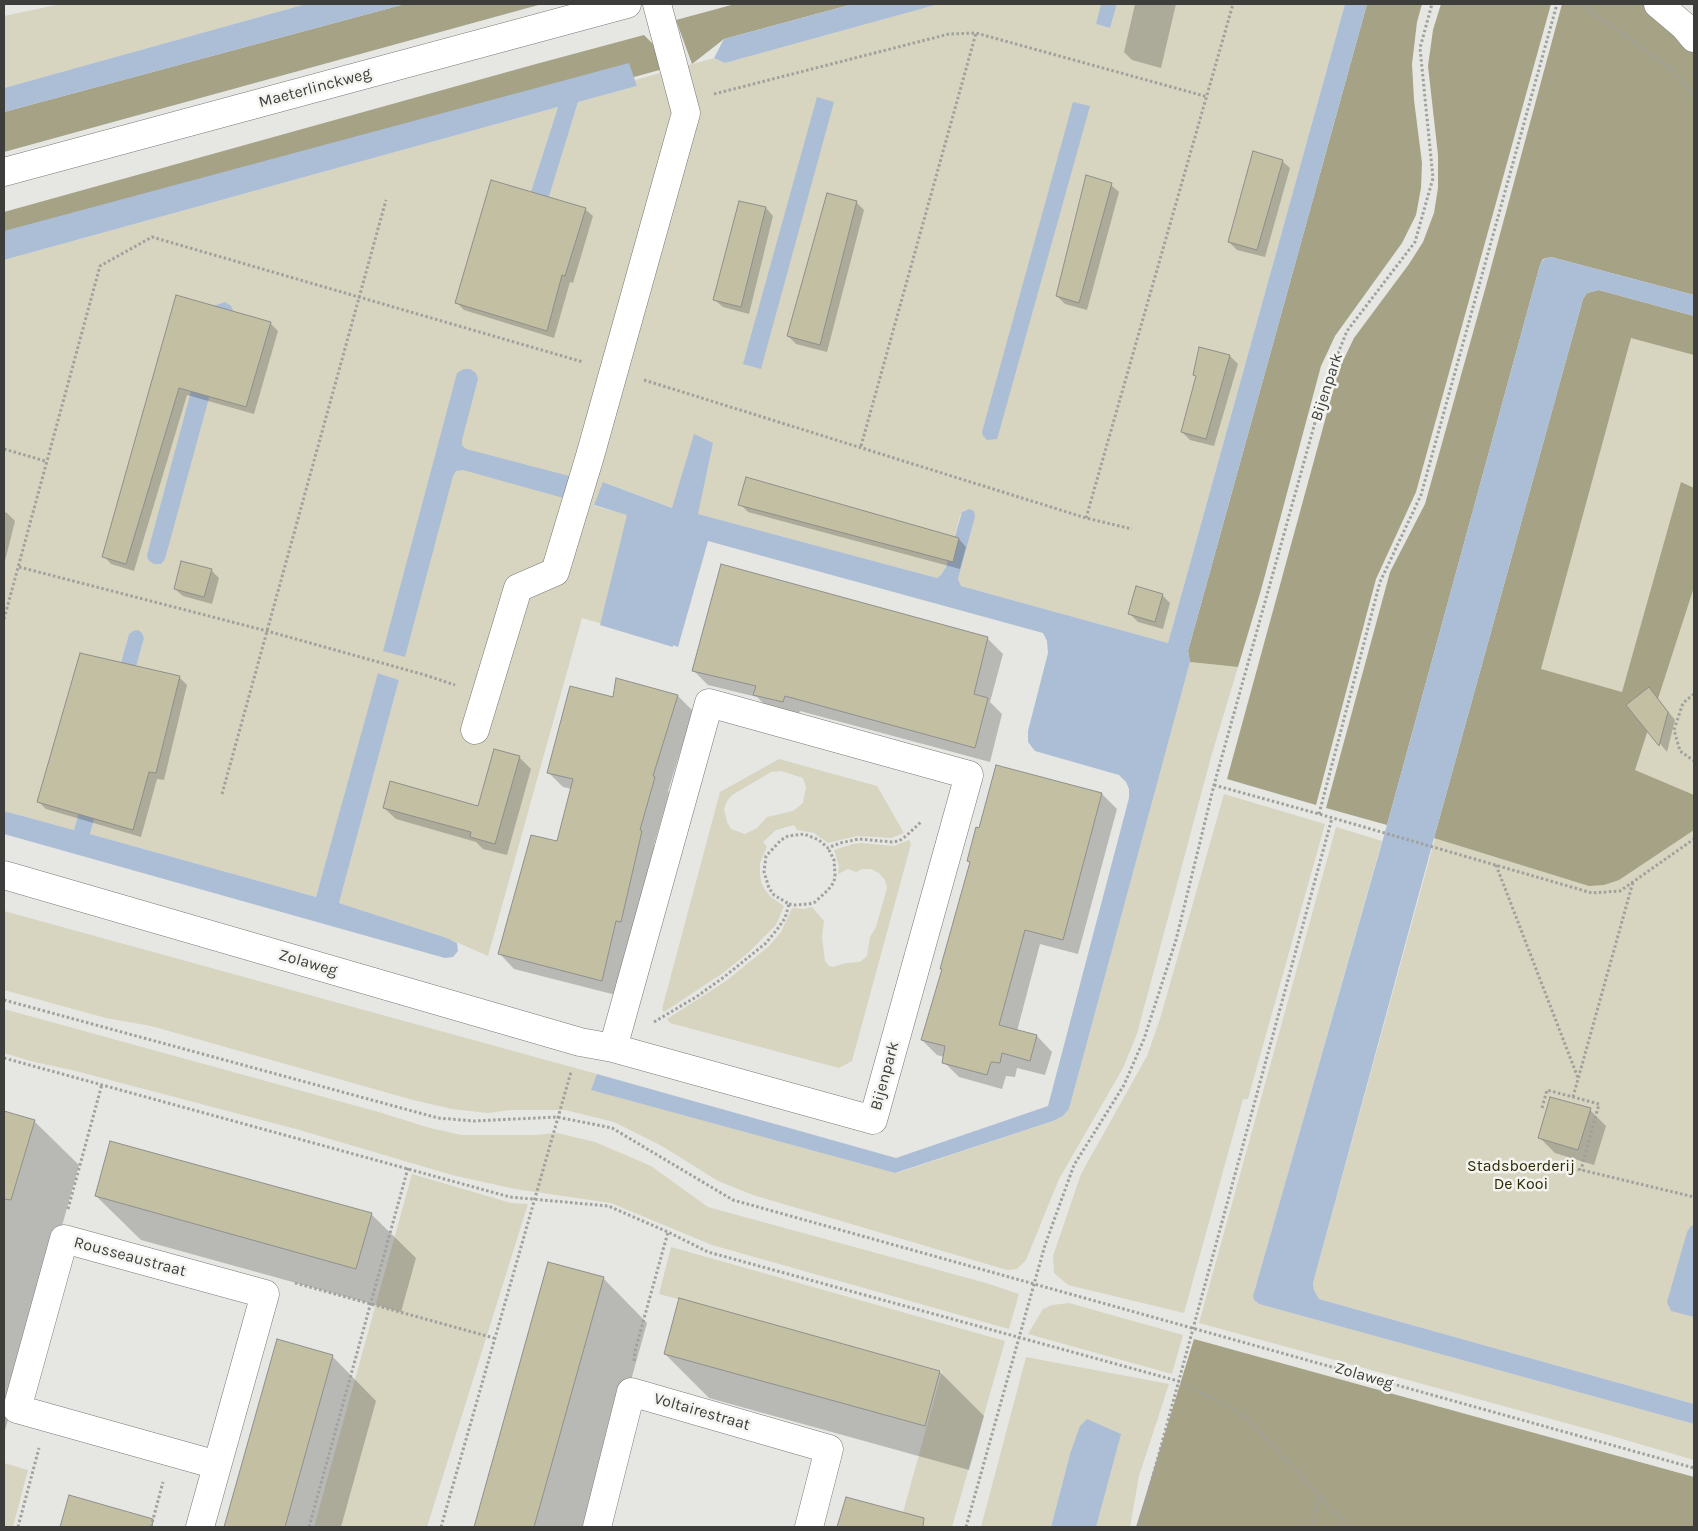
<!DOCTYPE html>
<html>
<head>
<meta charset="utf-8">
<style>
	body { margin:0 }
	#map { position:relative; width:1698px; height:1531px; overflow:hidden; background:#e6e6e3; font-family:Karla,sans-serif }
	canvas { display:block }
	.frame { position:absolute; inset:0; border:5px solid #3d3d3b; pointer-events:none }
</style>
</head>
<body>
<div id="map">
<canvas width="1698" height="1531"></canvas>
<div class="frame"></div>
</div>
<script>
const g = document.querySelector('canvas').getContext('2d');
g.lineJoin = 'round';
function fill(path, color) { g.fillStyle = color; g.fill(path, 'evenodd'); }
const shape = rows => new Path2D(rows.map(r => 'M' + r).join(''));
function stroke(path, color, width, dash) { g.strokeStyle = color; g.lineWidth = width; g.lineCap = dash ? 'butt' : 'round'; g.setLineDash(dash || []); g.stroke(path); }
function write(font, color, halo, rows, align = 'center') {
  g.font = font + ' Karla,sans-serif'; g.lineWidth = 5; g.setLineDash([]); g.textBaseline = 'middle'; g.strokeStyle = halo; g.fillStyle = color; for (const [text, x, y, turn = 0] of rows) {
    g.save(); g.translate(x, y); g.rotate((+turn || 0) * Math.PI / 180); g.textAlign = isNaN(turn) ? turn : align; if (halo) g.strokeText(text, 0, 0); g.fillText(text, 0, 0); g.restore();
  }
}
const green = shape([
	[61,4,306,4,4,88,4,16],
	[939,4,1101,4,1096,24,1110,28,1117,4,1345,4,1168,643,961,586,958,579,975,517,964,510,960,516,946,567,941,575,937,578,697,514,713,443,672,508,604,482,594,506,637,517,613,627,582,618,488,956,447,938,339,903,399,680,379,673,316,897,90,834,144,638,142,633,133,631,129,634,74,830,4,811,4,260,558,107,501,284,520,290,578,102,637,86,635,80,714,58,725,63],
	[1583,299,1694,316,1694,1404,1319,1299,1314,1290,1313,1283],
	[1190,662,1238,667,1211,757,1137,1034,1123,1068,1059,1179,1026,1260,1017,1269,1007,1270,753,1195,718,1181,662,1146,614,1122,565,1110,510,1110,488,1113,452,1109,413,1100,151,1026,106,1018,4,990,4,911,597,1074,592,1090,895,1173,903,1171,1053,1121,1063,1116,1069,1109],
	[779,759,877,786,904,833,891,838,857,836,828,843,814,833,797,830,794,825,776,830,763,842,767,847,760,863,760,872,761,882,765,890,771,897,784,906,776,925,749,952,723,973,664,1012,662,1009,720,792],
	[781,771,803,778,806,787,803,803,793,811,767,817,757,828,745,834,731,829,727,822,724,809,727,801,732,795,771,772],
	[1224,794,1325,824,1248,1099,1243,1099,1184,1313,1068,1285,1054,1273,1053,1256,1081,1174,1147,1056,1160,1019],
	[1336,827,1382,841,1253,1296,1254,1300,1259,1304,1694,1424,1694,1460,1595,1431,1199,1323],
	[909,840,911,844,852,1061,839,1068,670,1023,667,1019,726,981,769,946,781,932,792,908,804,909,812,907,824,921,822,937,825,961,829,966,833,967,846,963,860,962,867,956,870,937,876,927,887,888,885,880,879,873,871,869,862,869,856,872,848,869,838,874,839,866,834,850,853,844,861,843,894,846],
	[4,1009,382,1113,430,1128,461,1135,536,1135,557,1133,595,1142,651,1166,708,1207,986,1283,1019,1294,1009,1329,712,1245,611,1203,515,1189,452,1175,296,1129,72,1070,34,1062,4,1053],
	[412,1174,511,1203,528,1204,427,1527,314,1527],
	[671,1247,1005,1341,952,1527,899,1527,942,1371,659,1294],
	[1069,1303,1183,1335,1172,1374,1028,1334,1043,1309,1052,1305],
	[1026,1357,1169,1384,1139,1476,1130,1527,1096,1527,1120,1434,1070,1454,1051,1527,981,1527],
	[4,1463,28,1470,13,1527,4,1527]
]);
const forest = shape([
	[405,4,542,4,4,152,4,112],
	[735,4,853,4,724,39,692,64,676,20],
	[1367,4,1422,4,1417,22,1412,64,1414,100,1422,163,1421,188,1416,215,1402,243,1335,336,1321,366,1261,590,1238,667,1190,662,1188,651],
	[1441,4,1551,4,1416,492,1376,579,1316,805,1227,779,1339,369,1354,338,1409,264,1423,242,1434,213,1438,188,1438,155,1428,66,1433,30],
	[1562,4,1646,4,1672,28,1694,53,1694,295,1551,257,1543,259,1540,265,1387,825,1326,808,1390,572,1425,504,1486,286],
	[644,35,657,48,663,69,4,251,4,212,536,64],
	[1599,290,1694,316,1694,355,1631,338,1541,669,1622,692,1681,482,1694,488,1694,587,1635,770,1694,795,1694,830,1619,880,1604,885,1589,886,1434,838,1583,299,1587,293],
	[1194,1339,1694,1477,1694,1527,1136,1527]
]);
const water = shape([
	[306,4,405,4,4,112,4,88],
	[853,4,939,4,725,63,714,58,724,39],
	[1101,4,1117,4,1110,28,1096,24],
	[1345,4,1367,4,1188,651,1190,662,1069,1109,1063,1116,1053,1121,895,1173,591,1090,597,1074,896,1158,1048,1106,1129,798,1129,789,1126,782,1119,775,1035,751,1028,742,1028,731,1048,653,1047,641,1043,633,708,541,678,647,673,645,673,647,600,625,627,515,594,505,603,482,672,508,694,434,713,443,698,514,937,578,941,575,946,567,962,512,969,509,974,511,975,517,958,579,961,586,1168,643],
	[629,63,637,86,578,102,520,291,501,285,558,107,4,260,4,231],
	[817,97,834,102,761,369,743,364],
	[1073,102,1090,106,998,436,997,439,987,440,983,436,982,432],
	[1551,257,1694,295,1694,316,1599,290,1587,293,1583,299,1434,838,1313,1283,1314,1290,1319,1299,1694,1404,1694,1424,1259,1304,1254,1300,1253,1296,1387,825,1540,265,1544,259],
	[225,302,231,306,233,310,165,559,161,564,154,564,148,560,147,555,214,306],
	[464,369,470,369,476,373,478,379,462,440,462,445,466,449,573,477,567,499,463,470,456,471,453,476,405,657,383,651,457,373],
	[138,630,142,633,144,638,90,834,316,897,378,673,399,680,339,903,447,938,457,943,458,951,453,957,445,958,4,834,4,811,74,830,129,634,133,631],
	[1694,1225,1694,1317,1671,1311,1667,1302,1687,1232,1691,1226],
	[1087,1419,1121,1434,1096,1527,1051,1527,1070,1454,1080,1426]
]);
const shadow = shape([
	[1135,4,1176,4,1161,68,1132,60,1124,52],
	[1282,161,1290,168,1265,257,1237,250,1229,242],
	[1111,185,1119,192,1087,310,1065,304,1057,296],
	[740,202,766,208,773,216,749,314,723,307,715,300],
	[856,202,864,210,827,352,796,344,788,336],
	[585,209,593,216,573,283,570,282,554,338,464,310,456,302],
	[177,297,270,323,278,331,254,414,187,395,134,571,111,564,104,556],
	[1200,348,1230,356,1238,364,1214,446,1190,440,1182,432,1197,377,1194,375],
	[740,504,959,539,966,547,960,569,748,512],
	[4,512,7,513,15,521,4,565],
	[211,570,219,578,212,604,183,596,175,589],
	[1162,595,1170,603,1163,629,1138,622,1130,614],
	[988,639,1003,654,990,702,1002,714,990,762,800,711,798,716,770,710,757,697,708,685,693,670],
	[179,677,187,685,164,780,157,779,141,837,46,809,39,802],
	[1649,688,1675,720,1667,752,1628,705],
	[678,696,693,711,668,791,669,793,654,845,656,847,616,995,514,969,500,954,558,842,572,789,563,787,548,772,614,699],
	[519,757,531,769,507,855,483,849,476,842,396,819,384,808,479,807],
	[997,766,1102,794,1117,809,1078,954,1040,944,1017,1031,1037,1036,1052,1052,1045,1075,1017,1068,1015,1077,1006,1076,1002,1089,959,1077,944,1062,944,1057,937,1055,922,1040,943,970,971,864,968,861,980,829],
	[1590,1110,1606,1126,1594,1165,1555,1153,1539,1137],
	[4,1112,34,1121,79,1165,4,1434],
	[96,1196,371,1214,416,1258,401,1312,141,1240],
	[548,1263,603,1278,647,1323,590,1527,475,1527],
	[278,1341,332,1356,376,1401,341,1527,226,1527],
	[665,1354,940,1372,984,1416,969,1470,709,1398],
	[70,1497,114,1509,132,1527,61,1527],
	[847,1499,901,1513,915,1527,839,1527]
]);
const building = shape([
	[1253,151,1283,160,1257,250,1228,242,1253,151],
	[1086,175,1112,183,1079,303,1056,296,1086,175],
	[491,180,586,208,565,276,562,275,547,331,455,303,491,180],
	[827,193,857,201,820,345,787,336,827,193],
	[739,201,766,207,741,307,713,300,739,201],
	[176,295,271,322,246,407,179,388,126,564,102,557,176,295],
	[1199,347,1230,355,1206,439,1181,432,1196,376,1193,375,1199,347],
	[746,477,959,538,953,562,738,505,746,477],
	[181,561,212,569,204,597,174,589,181,561],
	[721,564,988,637,974,694,988,698,975,748,785,696,783,702,753,695,756,686,692,671,721,564],
	[1136,586,1163,594,1155,622,1128,614,1136,586],
	[80,653,180,676,156,773,149,772,133,830,37,802,80,653],
	[616,678,678,695,653,776,655,777,640,830,642,831,621,922,616,921,602,981,498,954,531,835,557,841,573,779,547,773,570,686,613,697,616,678],
	[1649,687,1668,712,1659,746,1626,705,1649,687],
	[494,749,520,756,495,844,470,837,471,832,383,808,390,781,478,806,494,749],
	[996,765,1102,793,1063,940,1025,930,999,1025,1037,1035,1030,1061,1002,1053,1000,1063,991,1062,987,1075,942,1063,945,1046,921,1040,942,969,940,969,970,862,967,861,976,827,979,828,996,765],
	[1550,1097,1591,1108,1578,1150,1538,1138,1550,1097],
	[4,1111,35,1120,11,1200,4,1199,4,1111],
	[110,1141,372,1213,356,1269,95,1196,110,1141],
	[548,1262,604,1277,534,1527,474,1527,548,1262],
	[679,1298,940,1371,925,1426,664,1354,679,1298],
	[277,1339,333,1355,285,1527,224,1527,277,1339],
	[69,1495,153,1519,152,1527,60,1527,69,1495],
	[846,1497,924,1518,923,1527,837,1527,846,1497]
]);
const path = shape([
	[1580,4,1672,69,1694,97],
	[714,94,949,34,976,33,1208,97],
	[644,380,1086,518,1132,529],
	[861,446,976,33],
	[4,449,45,461],
	[1086,518,1233,4],
	[19,567,267,631,425,675,455,685],
	[4,619,100,266,152,237,583,362],
	[1694,694,1683,703,1674,730,1680,751,1694,761],
	[1214,785,1319,814,1592,893,1620,891,1694,839],
	[222,794,386,200],
	[1319,814,1380,582,1421,495,1557,4],
	[1496,865,1578,1078],
	[789,904,795,905,809,904,815,902,828,890,834,882,835,875,834,860,828,848],
	[4,1000,438,1118,474,1121,557,1117,612,1128,733,1200,1694,1468],
	[654,1022,696,997,724,977,766,943,779,927,785,918,789,904,774,895,769,888,764,872,766,856,781,840,788,836,804,834,819,840,828,848,840,843,859,839,892,842,899,841,906,836,922,821],
	[4,1058,510,1197,608,1206,668,1232,708,1252,1178,1381,1244,1415,1348,1527],
	[1573,1097,1633,882],
	[1542,1108,1547,1090,1599,1104,1581,1170],
	[1573,1168,1694,1197],
	[68,1209,102,1084],
	[295,1283,494,1338],
	[634,1361,635,1351,668,1232],
	[18,1527,39,1448],
	[151,1527,163,1482],
	[309,1527,408,1168],
	[441,1527,571,1072],
	[966,1527,1045,1245,1074,1165,1124,1085,1144,1039,1176,940,1214,785,1326,383,1347,331,1415,242,1433,178,1420,48,1432,4],
	[1139,1527,1332,818],
	[1311,1527,1320,1497]
]);
const minor = shape([
	[1658,4,1684,26,1694,38],
	[4,172,627,4],
	[709,703,969,775,873,1120,613,1048,709,703],
	[475,730,518,588,555,572,590,456,686,113,657,4],
	[4,875,580,1042,613,1048],
	[200,1527,265,1294,64,1239,17,1409,217,1465],
	[597,1527,631,1392,829,1449,809,1527]
]);
const streetNames = [
	["Maeterlinckweg",315,88,-15],
	["Bijenpark",1327,387,-72],
	["Zolaweg",308,963,16],
	["Bijenpark",885,1076,-75],
	["Rousseaustraat",130,1257,15],
	["Zolaweg",1364,1376,16],
	["Voltairestraat",702,1412,16]
];
const parkNames = [
	["Stadsboerderij",1521,1166],
	["De Kooi",1521,1184]
];
fill(green, '#d7d5c0');
fill(forest, '#a5a286');
fill(water, '#acbdd6');
fill(shadow, '#0003');
fill(building, '#c2bfa2');
stroke(building, '#8f8f8c', 1);
stroke(minor, '#7a7977', 29);
stroke(path, '#a0a09d', 3, [2.5, 2.5]);
stroke(minor, '#fff', 28);
write('16px', '#3d3d3b', '#f3f3f0', streetNames);
write('16px', '#2f2b03', '#f3f3f0', parkNames);
</script>
</body>
</html>
